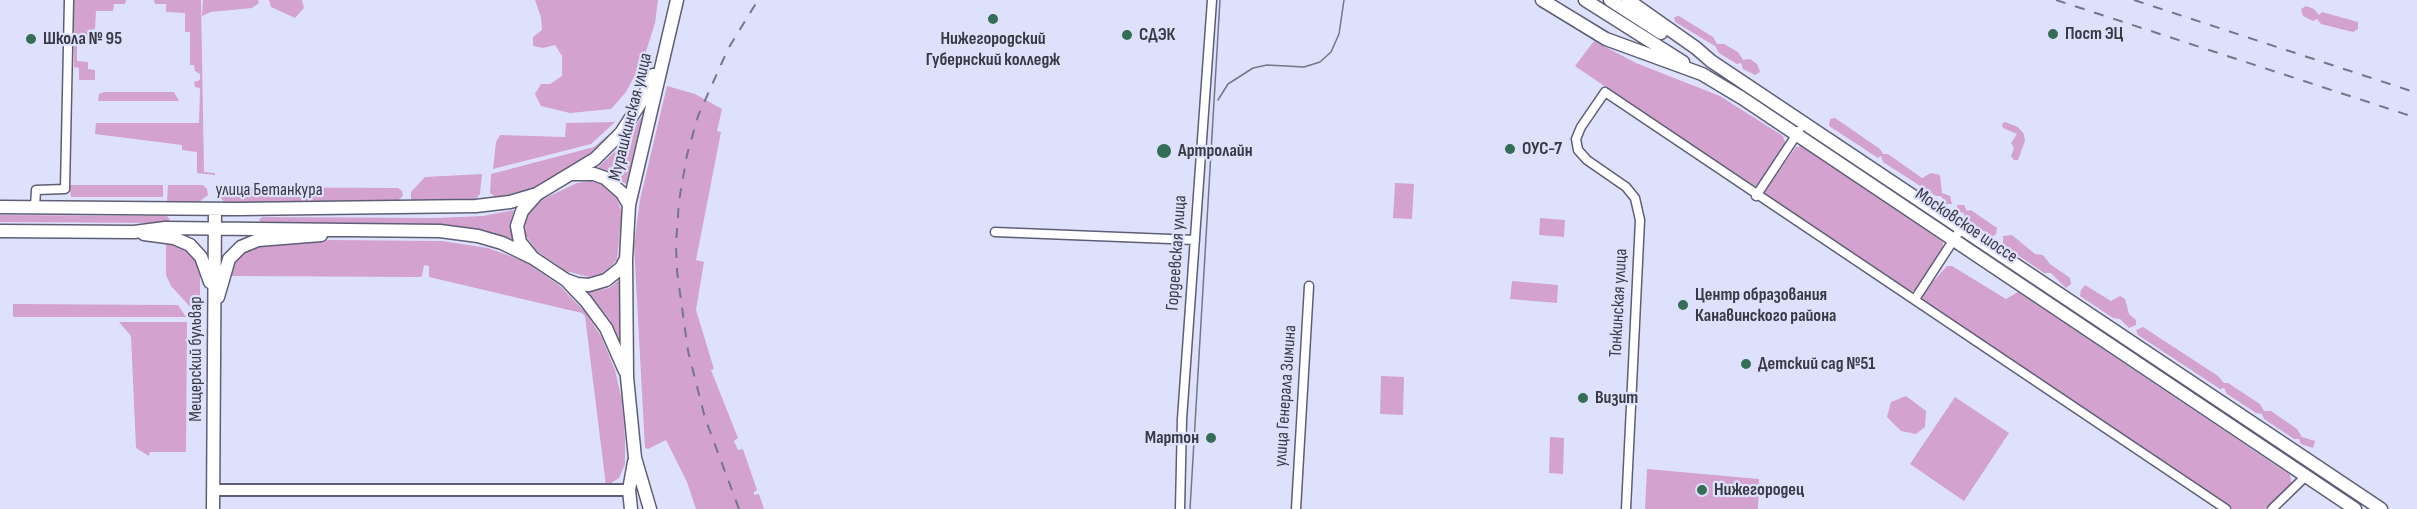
<!DOCTYPE html>
<html>
<head>
<meta charset="utf-8">
<style>
	body { margin:0 }
	canvas { display:block; background:#dee1fc }
</style>
</head>
<body>
<canvas width="2417" height="509"></canvas>
<script>
const g = document.querySelector('canvas').getContext('2d');
g.lineJoin = 'round';
function fill(path, color) { g.fillStyle = color; g.fill(path, 'evenodd'); }
const shape = rows => new Path2D(rows.map(r => 'M' + r).join(''));
function stroke(path, color, width, dash) { g.strokeStyle = color; g.lineWidth = width; g.lineCap = dash ? 'butt' : 'round'; g.setLineDash(dash || []); g.stroke(path); }
function write(font, color, halo, rows, align = 'center') {
  g.font = font + ' "Sofia Sans Condensed",sans-serif'; g.lineWidth = 4.5; g.setLineDash([]); g.textBaseline = 'middle'; g.strokeStyle = halo; g.fillStyle = color; for (const [text, x, y, turn = 0] of rows) {
    g.save(); g.translate(x, y); g.rotate((+turn || 0) * Math.PI / 180); g.textAlign = isNaN(turn) ? turn : align; if (halo) g.strokeText(text, 0, 0); g.fillText(text, 0, 0); g.restore();
  }
}
const green = shape([
	[74,0,126,0,125,4,114,4,113,11,96,11,95,29,89,30,91,43,77,44,77,61,88,62,88,69,95,70,95,80,79,80,79,68,74,67],
	[154,0,201,0,204,172,215,173,215,175,197,173,197,152,182,150,182,145,95,134,96,123,199,123,200,88,195,87,194,82,200,80,200,74,195,71,194,65,190,65,190,32,185,32,185,13,166,12,166,4,155,4],
	[203,0,258,0,259,3,252,8,211,12,202,16],
	[269,0,302,0,304,8,295,18,271,7],
	[535,0,658,0,655,23,644,58,626,92,611,109,570,113,541,106,535,94,541,84,550,84,562,76,562,56,555,45,543,48,533,46,533,37,542,30,541,17],
	[2306,6,2314,9,2319,15,2322,12,2358,22,2358,29,2353,32,2321,24,2317,19,2313,21,2303,16,2301,9],
	[1679,16,1713,37,1717,44,1724,44,1738,52,1743,60,1750,59,1757,64,1760,72,1755,75,1743,69,1741,63,1737,64,1719,53,1715,46,1675,22,1674,17],
	[1594,41,1636,63,1720,96,1783,136,1785,143,1757,185,1752,187,1575,66],
	[667,86,695,94,722,109,717,131,721,132,696,260,704,262,696,310,714,369,711,370,738,438,734,441,738,450,743,449,757,490,754,492,754,495,759,494,764,509,696,509,687,482,666,440,648,449,645,448,634,245,640,200],
	[104,92,174,92,179,101,98,101,99,94],
	[643,115,626,184,598,167,621,146],
	[1835,118,1880,149,1883,154,1888,154,1922,178,1931,173,1940,175,1942,193,1950,196,1952,204,1946,204,1941,196,1936,196,1883,162,1881,156,1878,158,1829,126,1830,119],
	[615,122,591,144,493,169,496,142,500,135,565,137,566,123],
	[2005,122,2018,127,2024,134,2025,141,2018,160,2014,160,2011,156,2014,148,2011,143,2017,134,2003,128,2002,124],
	[613,131,592,153,549,182,515,195,497,198,490,193,491,174,594,147],
	[1802,146,1943,242,1943,247,1915,291,1908,291,1763,194,1796,147],
	[482,174,480,194,474,201,414,203,411,199,411,192,425,177],
	[590,181,602,184,615,195,622,212,617,259,607,272,589,277,566,271,537,251,526,236,525,223,528,213,537,202,577,183],
	[1395,183,1414,184,1412,219,1393,218],
	[69,185,163,185,163,197,71,197],
	[168,185,203,185,207,189,208,195,199,202,167,202],
	[224,187,398,188,402,191,403,196,395,203,224,202,217,193,219,189],
	[1957,205,1964,205,1967,211,1971,210,1997,228,1996,234,1992,237,1965,218,1964,213,1958,212],
	[514,210,510,226,513,240,480,230,445,225,262,223,259,220,262,217,437,218,483,216],
	[0,215,161,216,167,216,170,220,167,223,0,222],
	[1540,218,1565,220,1564,237,1539,235],
	[2012,235,2035,254,2043,255,2050,264,2070,278,2071,284,2066,288,2051,273,2044,273,2003,245,2003,236],
	[328,240,442,241,488,248,524,261,560,286,585,312,601,336,615,370,622,401,625,439,625,464,619,478,606,486,585,316,582,313,429,277,429,266,424,265,422,276,419,277,226,276,238,253,258,244,293,244],
	[166,243,184,248,197,263,200,275,200,312,194,311,171,286,166,275],
	[1947,266,1952,266,2006,299,2018,292,2290,475,2292,485,2265,509,2232,509,1924,303,1922,294],
	[620,279,623,349,610,320,588,292,609,288],
	[1512,281,1558,285,1557,303,1510,299],
	[2085,285,2111,301,2120,296,2125,299,2129,314,2136,320,2136,325,2129,328,2120,319,2113,318,2080,296,2081,290],
	[13,304,178,305,186,317,13,317],
	[119,322,187,322,186,452,150,452,149,456,136,448,131,336],
	[2143,327,2218,376,2224,383,2228,383,2260,404,2264,411,2271,411,2297,429,2302,437,2315,441,2313,448,2301,444,2299,439,2294,439,2264,419,2262,414,2256,413,2227,394,2224,388,2220,389,2138,335,2136,330],
	[1381,376,1404,377,1403,415,1380,414],
	[1906,396,1926,411,1925,427,1916,434,1901,431,1887,417,1891,402],
	[1955,397,2009,433,1964,501,1910,464],
	[1550,437,1564,438,1563,474,1549,473],
	[1647,469,1759,479,1758,509,1645,509]
]);
const minor = shape([
	[1756,196,1799,131],
	[35,207,36,190,65,189,69,0],
	[995,232,1195,240],
	[1915,299,1962,227],
	[1180,509,1182,419,1212,0],
	[1296,509,1309,286],
	[1626,509,1640,220,1635,198,1626,187,1587,160,1578,150,1576,139,1581,127,1605,92,2226,509],
	[2272,509,2306,476]
]);
const tertiary = shape([
	[213,490,629,490]
]);
const secondary = shape([
	[1542,0,1606,39,1702,74,1742,98,2355,509],
	[1585,0,1683,62],
	[1610,0,1661,33],
	[1628,0,1696,48,1711,61,2381,509],
	[573,174,594,174,605,178,622,193,629,205],
	[0,207,238,209,476,206,510,202,537,194],
	[0,231,134,232,165,228,440,231,478,236,502,243,533,258],
	[144,234,174,238,190,245,201,257,210,282],
	[626,259,621,268,606,280,589,285,577,284,566,280,533,258,520,242,517,226,522,211,537,194,595,159,621,133,643,99,653,75],
	[567,281,586,301,606,328,625,371],
	[218,297,229,259,241,247,258,240,321,235],
	[213,509,215,209],
	[631,509,629,490,634,462],
	[650,509,635,458,627,377,626,259,629,205,677,0]
]);
const tram = shape([
	[1218,100,1228,84,1253,68,1267,65,1304,67,1320,62,1331,52,1339,34,1344,0],
	[1190,509,1220,0]
]);
const rail = shape([
	[2056,0,2417,118],
	[2134,0,2417,93],
	[739,509,705,418,688,351,677,271,676,244,679,201,687,155,698,116,728,49,758,0]
]);
const markers = [
	[993,19,6,"#356e56"],
	[2053,34,6,"#356e56"],
	[1127,35,6,"#356e56"],
	[31,39,6,"#356e56"],
	[1510,149,6,"#356e56"],
	[1164,151,8,"#356e56"],
	[1683,305,6,"#356e56"],
	[1746,364,6,"#356e56"],
	[1583,398,6,"#356e56"],
	[1211,438,6,"#356e56"],
	[1702,490,6,"#356e56"]
];
const poiNames = [
	["Пост ЭЦ",2065,34],
	["СДЭК",1139,35],
	["Школа № 95",43,39],
	["Нижегородский",993,39,"center"],
	["Губернский колледж",993,60,"center"],
	["ОУС-7",1522,149],
	["Артролайн",1178,151],
	["Центр образования",1695,295],
	["Канавинского района",1695,316],
	["Детский сад №51",1758,364],
	["Визит",1595,398],
	["Мартон",1199,438,"right"],
	["Нижегородец",1714,490]
];
const streetNames = [
	["Мурашкинская улица",631,117,-76],
	["улица Бетанкура",269,190],
	["Московское шоссе",1966,226,34],
	["Гордеевская улица",1177,253,-86],
	["Тонкинская улица",1619,303,-87],
	["Мещерский бульвар",196,359,-90],
	["улица Генерала Зимина",1286,396,-86]
];
fill(green, '#d3a2cf');
stroke(minor, '#5d5f76', 11);
stroke(tertiary, '#5d5f76', 14);
stroke(secondary, '#5d5f76', 15);
stroke(minor, '#fff', 8);
stroke(tertiary, '#fff', 10);
stroke(secondary, '#fff', 12);
stroke(tram, '#757686', 1.5);
stroke(rail, '#757686', 2, [10, 10]);
for (const [x, y, r, color] of markers) { const dot = new Path2D(); dot.arc(x, y, r, 0, 2 * Math.PI); g.fillStyle = color; g.fill(dot); stroke(dot, '#dee1fc', 2); }
write('bold 18px', '#3a3a45', '#dee1fc', poiNames, 'left');
write('18px', '#3a3a45', '#dee1fc', streetNames);
</script>
</body>
</html>
